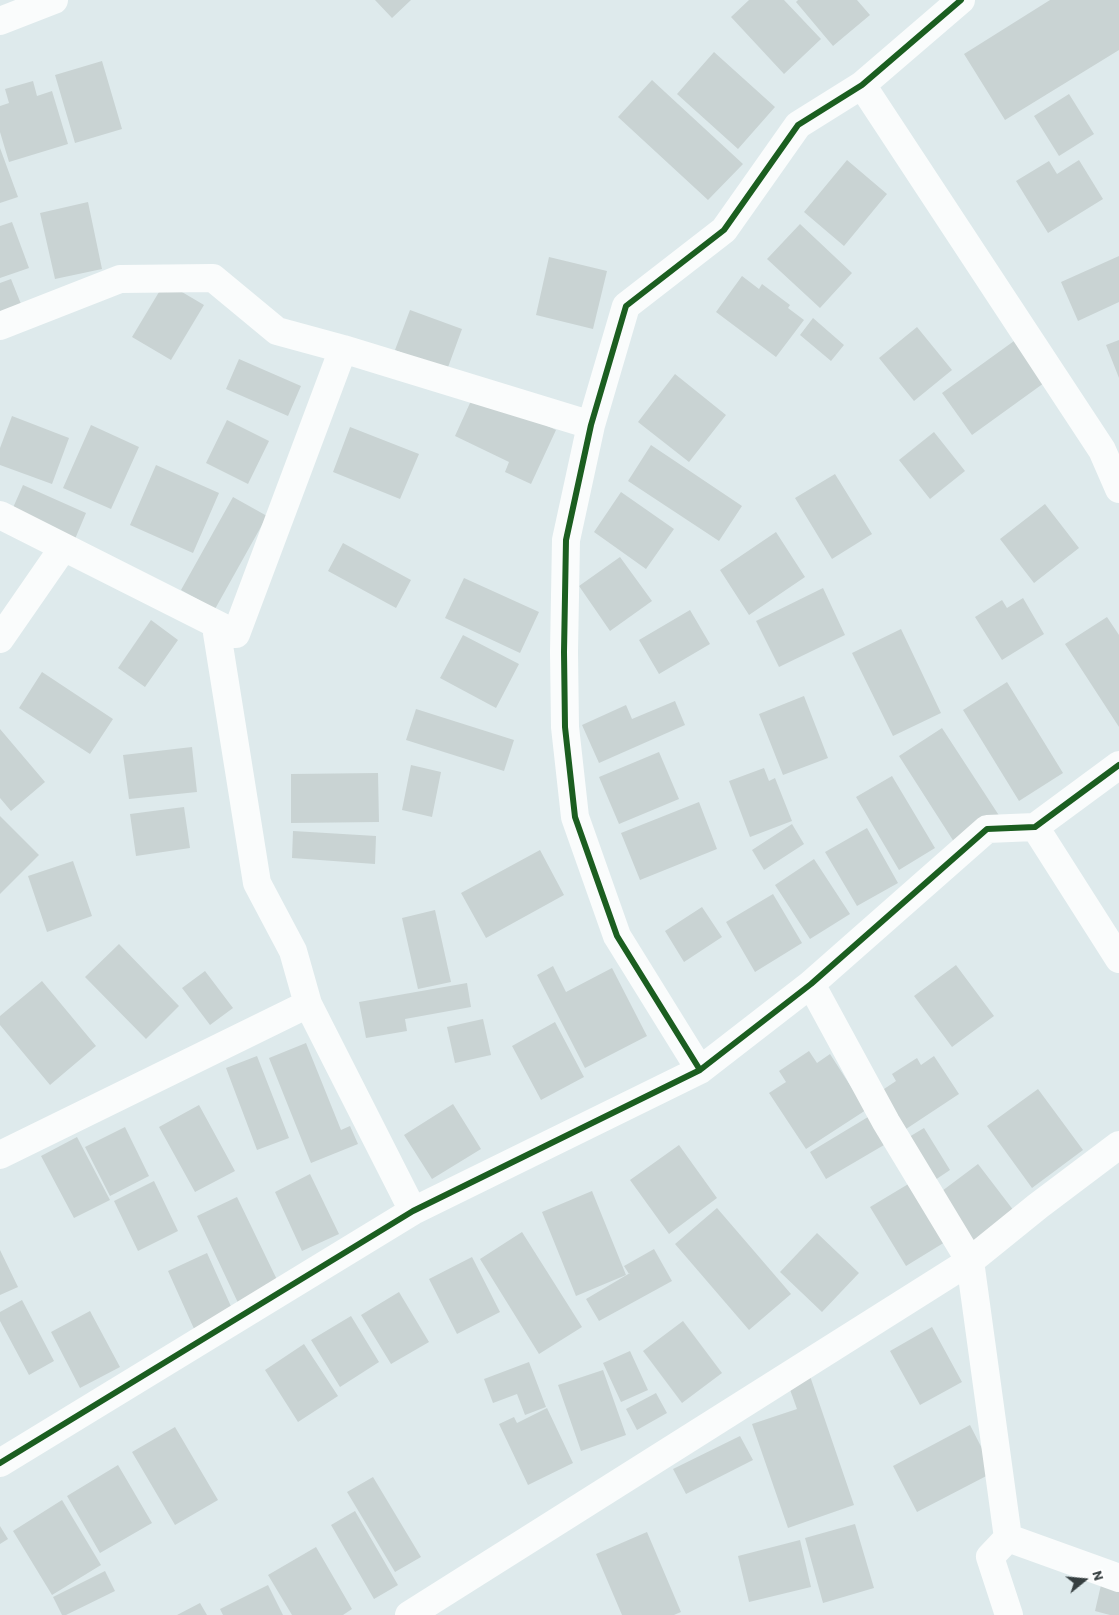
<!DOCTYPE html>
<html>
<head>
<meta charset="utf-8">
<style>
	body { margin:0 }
	#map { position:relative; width:1119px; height:1615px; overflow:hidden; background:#deeaec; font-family:Barlow,sans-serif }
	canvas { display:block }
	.north { position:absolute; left:1059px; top:1555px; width:50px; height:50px; -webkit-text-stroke:4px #fff; paint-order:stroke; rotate:73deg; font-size:14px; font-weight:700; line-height:20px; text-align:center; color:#363f40 }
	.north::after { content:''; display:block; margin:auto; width:18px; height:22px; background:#363f40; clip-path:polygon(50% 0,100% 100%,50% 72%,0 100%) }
</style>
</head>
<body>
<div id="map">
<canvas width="1119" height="1615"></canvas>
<div class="north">N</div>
</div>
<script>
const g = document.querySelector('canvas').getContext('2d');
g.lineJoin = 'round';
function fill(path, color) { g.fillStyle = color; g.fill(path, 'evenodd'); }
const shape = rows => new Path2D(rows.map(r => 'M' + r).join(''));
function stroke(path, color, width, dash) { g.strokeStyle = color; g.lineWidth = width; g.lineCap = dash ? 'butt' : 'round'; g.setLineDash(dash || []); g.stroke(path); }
const building = shape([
	[375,0,411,0,392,18],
	[749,0,784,0,821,39,784,74,731,17],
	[798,0,857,0,870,15,833,46,796,2],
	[1050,0,1119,0,1119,50,1005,120,964,54],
	[714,52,775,107,738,149,677,94],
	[102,61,122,129,75,143,55,75],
	[652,80,743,164,708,200,618,117],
	[33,81,37,96,52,91,68,144,9,162,0,132,0,106,9,103,5,89],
	[1069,94,1094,134,1059,156,1034,116],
	[0,148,18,197,0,203],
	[847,160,887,194,844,246,804,212],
	[1079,160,1103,199,1048,233,1016,181,1049,161,1057,174],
	[88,202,102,269,55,279,40,213],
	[12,222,29,268,0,278,0,226],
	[800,224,852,273,820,308,767,259],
	[1119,256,1119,302,1078,321,1061,282],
	[549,257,607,271,593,329,536,315],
	[742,276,759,289,762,284,790,305,788,308,804,320,776,357,716,312],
	[11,279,25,314,0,324,0,283],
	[165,282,204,305,171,360,132,337],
	[410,310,462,329,447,370,395,350],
	[813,318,844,345,831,361,800,335],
	[917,327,952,370,914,401,879,358],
	[1119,340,1119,378,1106,345],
	[1014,341,1044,383,972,435,942,393],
	[239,359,301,386,288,416,226,389],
	[675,374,726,415,689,462,638,422],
	[475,392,556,430,531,484,505,472,509,462,455,436],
	[12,416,69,438,52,484,0,465,0,448],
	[227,420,269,441,248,484,206,463],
	[91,425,139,447,111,509,63,488],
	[350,427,419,454,400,499,333,472],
	[934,432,965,471,930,499,899,460],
	[651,445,742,506,719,541,628,481],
	[156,465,219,493,193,553,130,525],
	[835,474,872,534,832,559,795,498],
	[23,485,86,513,75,539,12,510],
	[621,492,674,529,646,569,594,532],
	[233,497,267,516,215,609,181,590],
	[1045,504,1079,548,1034,583,1000,539],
	[776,532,805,577,749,615,720,570],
	[343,543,411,580,396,608,328,571],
	[620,557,652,601,610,631,579,586],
	[464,578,539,612,520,653,445,618],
	[823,588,845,635,779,667,756,621],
	[1023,598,1044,634,1002,660,975,617,1002,600,1007,608],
	[690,610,710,644,659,674,639,640],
	[1107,617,1119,635,1119,727,1065,644],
	[151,620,178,640,145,687,118,668],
	[901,629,941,713,893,736,852,653],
	[463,635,519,664,496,708,440,678],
	[42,672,113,719,90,754,19,708],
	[1007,682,1063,773,1019,801,963,710],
	[804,696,828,758,783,775,759,714],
	[675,701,685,725,599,763,582,725,626,705,632,719],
	[416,709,514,740,504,771,406,740],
	[942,728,1000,817,956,845,899,756],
	[0,729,45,782,11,811,0,798],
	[192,747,197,792,129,799,123,755],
	[659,752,679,799,619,824,599,777],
	[411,765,441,772,432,817,402,810],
	[764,768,769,781,775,778,792,821,750,837,729,781],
	[378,773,379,822,291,823,291,774],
	[892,776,935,848,899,870,856,797],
	[699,802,717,849,640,880,621,833],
	[184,807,190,848,136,856,130,814],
	[0,816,39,855,0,894],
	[792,824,804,844,764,870,752,850],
	[867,828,898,883,857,906,825,852],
	[293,831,376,836,375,864,292,858],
	[540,850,564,895,486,938,461,893],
	[814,859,850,914,810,939,775,885],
	[73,861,92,916,47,932,28,876],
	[773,894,802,943,755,972,726,922],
	[702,907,722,937,684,962,665,931],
	[435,910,451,982,418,989,402,918],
	[119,944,179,1006,146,1039,85,977],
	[956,965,994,1016,952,1047,914,996],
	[553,966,566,992,612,968,647,1036,585,1068,537,975],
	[205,971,233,1008,210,1025,182,988],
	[42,981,96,1046,50,1085,0,1025,0,1016],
	[467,983,471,1007,405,1019,407,1031,366,1038,359,1002],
	[483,1019,491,1055,455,1063,447,1027],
	[555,1022,584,1077,541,1100,512,1046],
	[306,1043,341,1130,350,1126,358,1144,311,1163,269,1058],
	[809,1051,817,1063,830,1054,866,1110,806,1149,769,1093,786,1082,779,1071],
	[257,1056,289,1138,257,1150,226,1068],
	[934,1056,959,1094,906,1129,881,1091,896,1081,892,1074,917,1058,921,1065],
	[1038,1089,1083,1150,1032,1188,987,1126],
	[453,1104,481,1149,432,1179,404,1135],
	[199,1105,235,1171,195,1192,159,1127],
	[868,1117,884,1145,826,1179,810,1152],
	[125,1127,149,1176,110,1196,85,1147],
	[924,1128,950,1170,932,1182,904,1140],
	[77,1137,110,1200,74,1218,41,1156],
	[679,1145,717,1198,669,1234,630,1180],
	[978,1164,1014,1211,974,1242,938,1194],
	[310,1174,339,1234,302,1251,275,1192],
	[915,1180,950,1239,906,1266,870,1207],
	[154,1181,178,1231,138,1251,114,1201],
	[592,1191,626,1275,576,1296,542,1212],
	[237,1197,281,1288,240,1307,197,1216],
	[717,1208,791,1294,749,1330,675,1244],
	[522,1232,582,1327,539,1354,480,1259],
	[817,1233,859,1273,822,1312,780,1272],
	[654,1249,672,1281,599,1321,586,1299,630,1273,629,1274,624,1266],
	[0,1250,18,1287,0,1295],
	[207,1253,234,1313,195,1331,168,1271],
	[472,1257,500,1312,457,1334,429,1279],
	[399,1292,429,1342,391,1364,361,1315],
	[22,1300,54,1361,29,1375,0,1321,0,1312],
	[90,1311,120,1367,80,1388,51,1332],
	[351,1316,379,1362,340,1387,311,1340],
	[683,1321,722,1373,682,1403,643,1351],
	[932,1327,962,1382,920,1405,890,1351],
	[304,1344,338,1396,298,1422,265,1370],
	[630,1351,648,1390,621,1402,603,1363],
	[529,1362,546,1407,525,1415,517,1394,493,1403,484,1379],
	[603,1370,626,1435,581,1451,558,1385],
	[810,1376,854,1505,788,1528,752,1424,797,1409,788,1384],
	[656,1393,667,1413,637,1430,626,1409],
	[547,1408,573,1463,528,1485,499,1424,514,1417,517,1423],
	[970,1425,994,1472,917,1512,893,1466],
	[175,1427,218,1500,175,1525,132,1452],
	[740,1436,753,1460,686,1494,673,1469],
	[118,1465,152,1523,100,1553,67,1496],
	[373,1477,421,1557,395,1572,347,1492],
	[62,1500,101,1565,52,1595,13,1531],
	[355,1511,398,1585,374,1599,331,1525],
	[855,1524,874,1588,823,1603,805,1538],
	[0,1526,8,1539,0,1544],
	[647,1532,681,1612,674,1615,622,1615,596,1554],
	[800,1540,811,1587,749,1602,738,1556],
	[316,1547,352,1609,343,1615,292,1615,268,1575],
	[105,1571,115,1591,66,1615,62,1615,53,1597],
	[268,1585,283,1615,223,1615,220,1609],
	[1101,1585,1119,1590,1119,1615,1110,1615,1095,1611],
	[200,1603,207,1615,177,1615]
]);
const street = shape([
	[0,21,54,0],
	[862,85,1102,450,1119,489],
	[0,326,120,279,213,278,277,331,343,349,591,425],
	[343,349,236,634,217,633,257,883,293,951,308,1004,413,1211],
	[0,515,236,634],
	[0,639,63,548],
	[1035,827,1119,959],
	[811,984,886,1122,970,1261,1008,1538,1119,1578],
	[700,1070,617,936,575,817,565,727,564,652,566,540,591,425,626,306,724,230,798,125,862,85,961,0],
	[0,1155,308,1004],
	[0,1463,413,1211,700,1070,811,984,987,829,1035,827,1119,765],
	[1008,1538,990,1557,1009,1615],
	[409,1615,970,1261,1038,1206,1119,1145]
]);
const cycleway = shape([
	[700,1070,617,936,575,817,565,727,564,652,566,540,591,425,626,306,724,230,798,125,862,85,961,0],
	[0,1463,413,1211,700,1070,811,984,987,829,1035,827,1119,765]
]);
fill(building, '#c9d3d3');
stroke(street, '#fafcfc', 28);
stroke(cycleway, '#1b5e20', 6);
</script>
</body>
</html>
